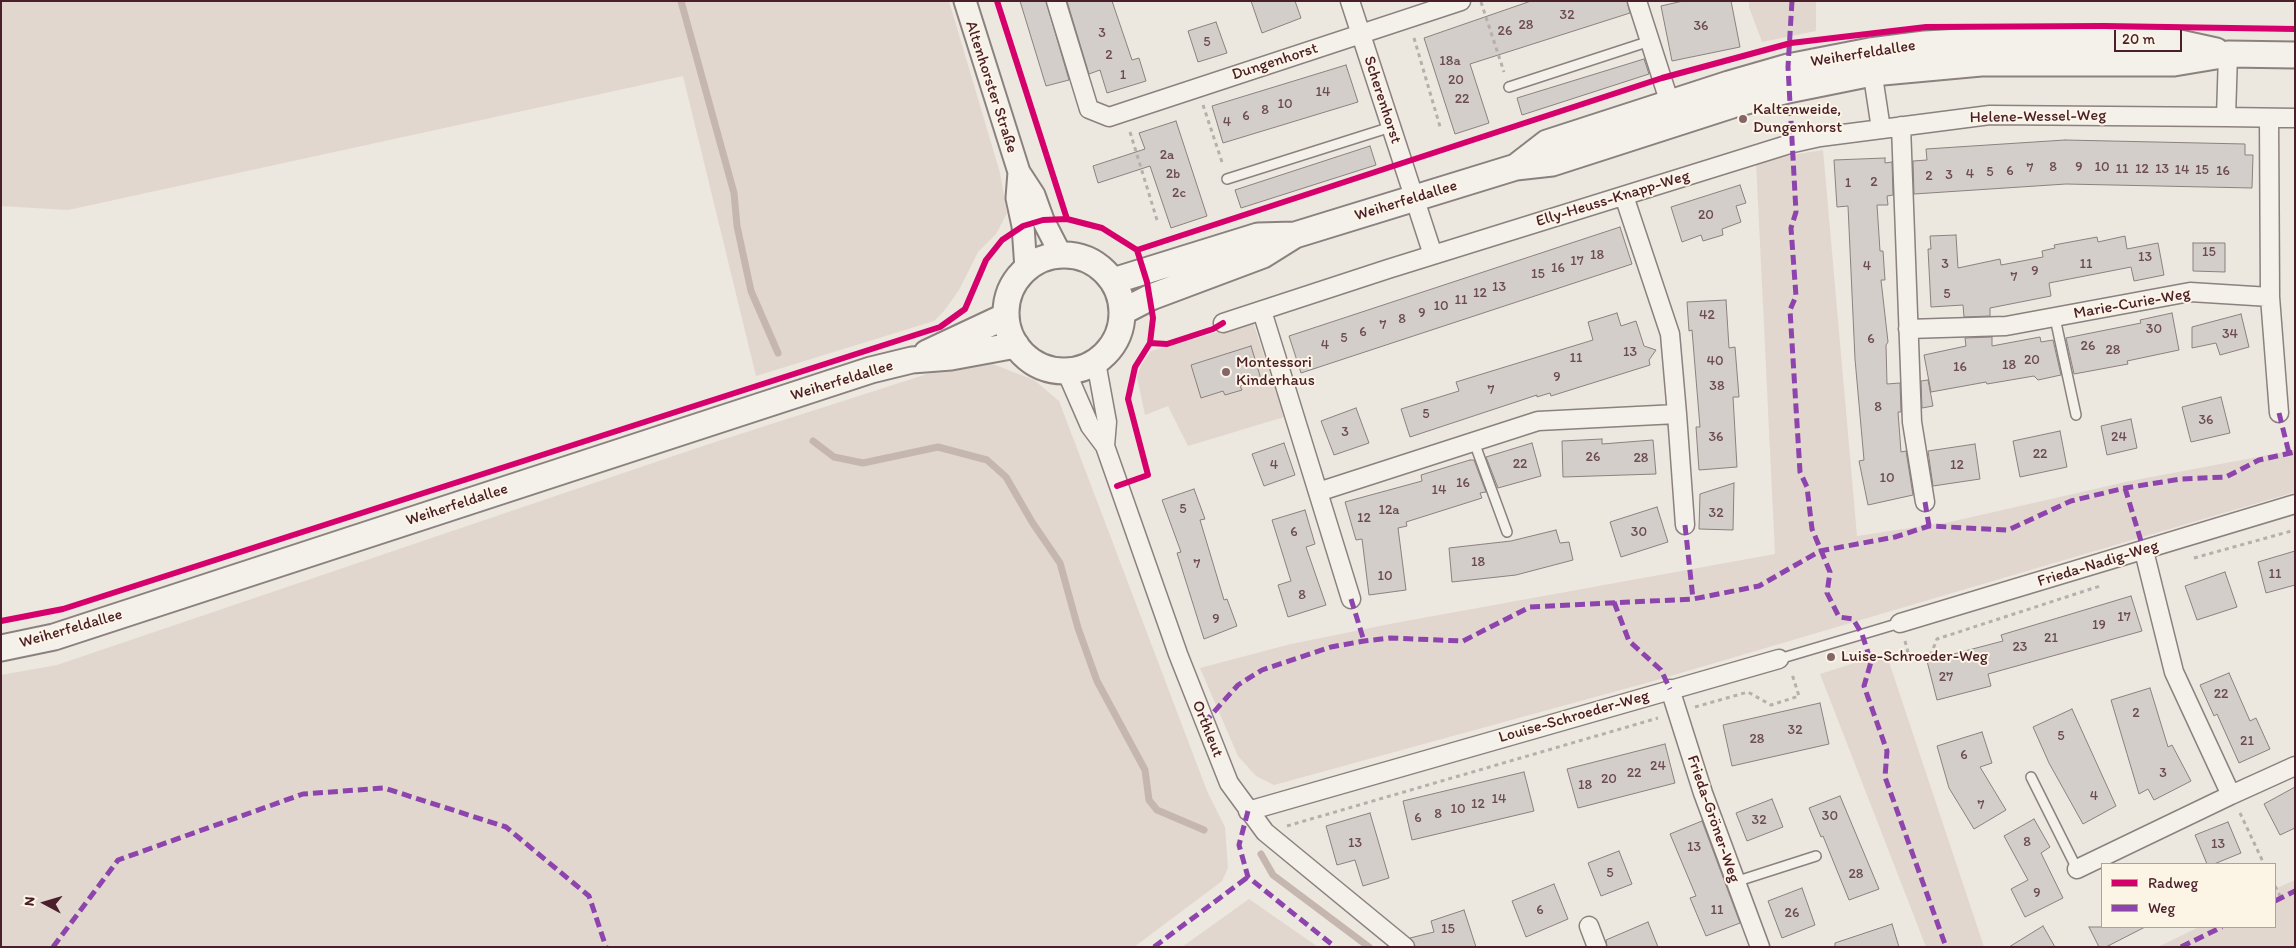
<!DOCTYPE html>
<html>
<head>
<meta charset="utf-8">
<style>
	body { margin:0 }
	#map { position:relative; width:2296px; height:948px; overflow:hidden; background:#ece7df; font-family:Itim,sans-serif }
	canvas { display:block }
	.frame { position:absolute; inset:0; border:2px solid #4a1f2b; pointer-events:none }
	.legend { position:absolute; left:2101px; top:863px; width:175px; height:65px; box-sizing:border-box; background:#fcf5e5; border:1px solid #b59f9b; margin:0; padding:6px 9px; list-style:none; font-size:15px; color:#4a1f2b }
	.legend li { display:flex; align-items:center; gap:10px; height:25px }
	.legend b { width:25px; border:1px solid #b59f9b }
	.north { position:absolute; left:20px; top:878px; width:50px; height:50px; -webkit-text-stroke:4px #fcf5e5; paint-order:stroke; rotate:276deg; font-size:14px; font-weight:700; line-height:20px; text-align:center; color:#4a1f2b }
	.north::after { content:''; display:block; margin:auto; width:18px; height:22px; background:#4a1f2b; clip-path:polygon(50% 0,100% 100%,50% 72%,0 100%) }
	.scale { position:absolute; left:2114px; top:30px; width:68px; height:22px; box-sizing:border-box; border:2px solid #4a1f2b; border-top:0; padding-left:6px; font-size:15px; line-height:18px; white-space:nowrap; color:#4a1f2b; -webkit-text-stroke:4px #fcf5e5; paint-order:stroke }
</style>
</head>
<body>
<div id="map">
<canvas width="2296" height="948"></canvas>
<div class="frame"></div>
<ul class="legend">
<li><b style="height:6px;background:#d6006c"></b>Radweg</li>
<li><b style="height:6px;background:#8e44ad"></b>Weg</li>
</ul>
<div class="north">N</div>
<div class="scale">20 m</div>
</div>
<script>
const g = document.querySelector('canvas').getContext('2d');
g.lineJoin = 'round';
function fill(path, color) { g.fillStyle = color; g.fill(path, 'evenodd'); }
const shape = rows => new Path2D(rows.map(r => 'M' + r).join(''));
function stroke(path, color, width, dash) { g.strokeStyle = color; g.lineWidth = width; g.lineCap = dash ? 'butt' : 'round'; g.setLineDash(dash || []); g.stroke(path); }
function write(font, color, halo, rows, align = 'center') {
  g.font = font + ' Itim,sans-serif'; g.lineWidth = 4; g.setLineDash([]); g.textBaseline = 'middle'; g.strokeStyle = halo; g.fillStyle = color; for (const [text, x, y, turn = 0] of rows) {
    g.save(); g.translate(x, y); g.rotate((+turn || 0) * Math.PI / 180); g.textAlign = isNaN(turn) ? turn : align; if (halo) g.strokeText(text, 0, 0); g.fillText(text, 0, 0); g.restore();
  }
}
const green = shape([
	[1,1,949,1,1000,173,1007,213,996,234,978,252,959,290,944,311,934,321,756,376,683,76,68,210,1,206],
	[1749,1,1816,1,1816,31,1762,42,1749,7],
	[1823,150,1857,536,1950,522,2130,481,2295,450,2295,492,1657,680,1274,785,1256,776,1238,756,1200,668,1291,644,1395,623,1775,554,1756,161],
	[1253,322,1284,417,1188,446,1168,406,1145,415,1137,377,1141,365,1151,351],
	[977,358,1034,380,1059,401,1207,791,1225,827,1228,868,1222,881,1134,947,1,947,1,675,57,665,706,445],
	[1886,653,1984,947,1926,947,1820,674],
	[2295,880,2295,947,2158,947,2199,927,2275,927,2275,889],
	[1249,899,1318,947,1182,947]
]);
const stream = shape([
	[681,1,734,193,737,226,751,291,778,353],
	[813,441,834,457,863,463,938,447,987,460,1006,477,1032,522,1060,563,1078,628,1097,681,1145,770,1149,800,1157,810,1204,830],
	[1261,854,1273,875,1369,947]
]);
const building = shape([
	[1020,1,1046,1,1069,80,1046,86,1020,1],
	[1067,1,1112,1,1132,60,1139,58,1146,81,1107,93,1100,70,1089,74,1067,1],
	[1251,1,1295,1,1301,18,1262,33,1251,1],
	[1531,1,1627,1,1630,13,1470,64,1489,123,1455,134,1424,38,1531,1],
	[1683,1,1731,1,1740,47,1672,61,1661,6,1683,1],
	[1216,22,1227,53,1198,62,1188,31,1216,22],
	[1644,59,1649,74,1522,115,1517,98,1644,59],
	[1346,65,1358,102,1223,143,1212,106,1346,65],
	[1176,121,1207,216,1171,228,1150,166,1098,183,1093,166,1145,149,1139,133,1176,121],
	[2065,140,2245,144,2245,155,2253,155,2252,188,2066,184,1914,194,1913,161,1927,160,1926,149,2065,140],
	[1370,146,1376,165,1241,208,1235,190,1370,146],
	[1885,158,1885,163,1892,162,1893,195,1887,196,1888,205,1877,205,1880,251,1883,251,1885,280,1881,280,1888,342,1886,345,1887,384,1900,383,1901,412,1898,412,1901,452,1906,451,1913,495,1868,505,1859,461,1864,460,1855,359,1848,206,1837,207,1834,160,1885,158],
	[1740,185,1746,203,1736,206,1741,222,1722,229,1723,235,1703,241,1701,235,1682,242,1671,207,1740,185],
	[1620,227,1632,264,1301,373,1289,336,1620,227],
	[1956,235,1958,268,2000,259,2001,265,2043,257,2042,251,2055,248,2054,245,2097,237,2098,242,2125,236,2127,249,2158,243,2164,275,2134,281,2131,267,2049,283,2051,296,1990,308,1990,316,1964,317,1963,305,1931,307,1928,249,1931,249,1930,236,1956,235],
	[2193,243,2225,243,2225,272,2193,271,2193,243],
	[1726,300,1729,348,1735,347,1739,397,1733,397,1737,467,1699,470,1696,427,1700,427,1692,330,1689,331,1687,302,1726,300],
	[1617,313,1621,326,1636,321,1644,346,1656,350,1649,360,1650,365,1551,396,1550,393,1537,397,1537,395,1410,437,1401,409,1459,391,1456,382,1593,340,1588,322,1617,313],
	[2172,313,2179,350,2127,361,2128,364,2074,374,2066,338,2141,323,2140,320,2172,313],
	[2241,314,2249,347,2220,355,2216,343,2192,348,2192,327,2241,314],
	[1992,337,1992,346,2040,337,2041,342,2053,340,2061,375,2038,380,2034,376,1987,384,1986,382,1931,392,1924,355,1966,346,1965,338,1992,337],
	[1251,346,1261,379,1240,386,1242,390,1225,395,1223,391,1201,398,1191,365,1251,346],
	[1928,380,1933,406,1922,408,1921,381,1928,380],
	[2221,397,2230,433,2191,442,2182,407,2221,397],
	[1356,408,1369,443,1334,455,1321,421,1356,408],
	[2131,419,2137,448,2107,455,2101,426,2131,419],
	[2060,431,2067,467,2020,477,2013,441,2060,431],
	[1602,439,1602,444,1653,440,1656,474,1563,477,1562,441,1602,439],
	[1284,443,1295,475,1264,486,1252,454,1284,443],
	[1532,443,1541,476,1498,488,1486,457,1532,443],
	[1975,444,1980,479,1933,486,1928,451,1975,444],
	[1470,460,1474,460,1486,492,1480,493,1482,498,1406,522,1407,526,1398,528,1406,590,1369,595,1362,539,1356,540,1345,502,1422,481,1421,475,1470,460],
	[1734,483,1733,530,1699,529,1700,494,1734,483],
	[1194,489,1205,519,1200,520,1224,600,1227,599,1237,626,1204,639,1177,553,1181,552,1162,500,1194,489],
	[1657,507,1668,542,1621,557,1610,522,1657,507],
	[1305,510,1315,544,1306,547,1326,605,1288,617,1278,585,1291,581,1272,520,1305,510],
	[1556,530,1560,543,1569,542,1573,560,1516,575,1452,582,1449,548,1511,541,1556,530],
	[2295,551,2295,585,2266,593,2258,562,2295,551],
	[2225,572,2237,607,2197,620,2185,586,2225,572],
	[2131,596,2142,631,1988,674,1991,686,1937,700,1927,661,2003,641,2001,635,2131,596],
	[2229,673,2250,721,2256,718,2270,749,2239,763,2217,714,2214,716,2200,685,2229,673],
	[2150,688,2168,747,2172,745,2191,781,2154,800,2148,789,2139,794,2111,700,2150,688],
	[1820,703,1829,744,1732,766,1723,725,1820,703],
	[2072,709,2116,806,2083,824,2049,763,2033,727,2072,709],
	[1982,732,1992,763,1980,767,2006,810,1974,829,1949,788,1937,746,1982,732],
	[1665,744,1675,783,1578,808,1567,769,1665,744],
	[1524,772,1534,811,1412,840,1403,801,1524,772],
	[2295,787,2295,828,2280,835,2264,804,2295,787],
	[1840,796,1879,889,1849,900,1823,836,1821,837,1809,808,1840,796],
	[1772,799,1783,827,1747,841,1736,813,1772,799],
	[1370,813,1389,878,1363,886,1355,860,1337,865,1326,826,1370,813],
	[2034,819,2050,847,2041,853,2063,898,2025,917,2011,889,2028,880,2004,836,2034,819],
	[1702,821,1740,923,1706,936,1690,898,1696,896,1670,834,1702,821],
	[2228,822,2241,853,2214,864,2207,864,2195,835,2228,822],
	[1619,851,1632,884,1601,896,1588,863,1619,851],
	[1554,884,1568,919,1526,937,1512,901,1554,884],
	[1802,888,1815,925,1782,938,1768,901,1802,888],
	[1464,910,1476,947,1415,947,1410,938,1434,932,1431,921,1464,910],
	[1648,922,1658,947,1607,947,1606,940,1648,922],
	[1892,924,1899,947,1835,947,1835,943,1892,924],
	[2043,926,2055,947,2009,947,2043,926],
	[2089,927,2145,927,2106,947,2099,947,2089,927]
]);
const path = shape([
	[1481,2,1504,72],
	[1414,38,1441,130],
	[1203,105,1223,165],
	[1130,132,1157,220],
	[2194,558,2295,530],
	[1905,641,1910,660,1931,654,1937,639,2100,586],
	[1695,707,1748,692,1771,705,1799,696,1792,674],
	[2240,813,2264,864],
	[1287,826,1658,718],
	[2275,886,2281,898]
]);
const service = shape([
	[1509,87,1650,41],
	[1227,179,1391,127],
	[2055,318,2076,415],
	[1474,442,1507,532],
	[1779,659,1900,623],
	[2031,777,2077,869],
	[1735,882,1816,856]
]);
const minor = shape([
	[1056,1,1089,109,1109,117,1461,1],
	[1350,1,1433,255],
	[1637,1,1673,113],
	[2228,54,2226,117,2295,118],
	[1871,63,1881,129],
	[2269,118,2270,297,2279,413],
	[1901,126,1912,422,1925,502],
	[1262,311,1351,599],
	[1223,323,1388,269,1793,143,1820,137,1990,115,2226,117],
	[1908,329,2006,326,2190,292,2270,297],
	[1096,362,1107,422,1105,446],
	[1066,371,1090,426,1105,446,1178,654,1229,783,1265,832,1405,947],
	[1677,414,1685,525],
	[1318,492,1538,421,1677,414,1670,334,1624,196],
	[1900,623,2295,504],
	[1670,689,1703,793,1760,947],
	[2231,795,2295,766],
	[1248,811,1779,659],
	[2077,869,2231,795,2174,672,2144,551],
	[1589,926,1597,947]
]);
const tertiary = shape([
	[965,1,1019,172,1034,195,1043,220,1061,255],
	[1019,172,1017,198,1023,226,1026,269]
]);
const secondary = shape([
	[1516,167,1547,143,1729,84,1788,67,1870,51,1925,44,1979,41,2175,42,2216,51],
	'1006 313a58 58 0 1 1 116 0a58 58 0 1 1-116 0Z',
	[1113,281,1258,236,1295,235],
	[1122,312,1151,297,1263,255,1295,235,1516,167,1552,163,1732,105,1788,90,1872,73,1981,63,2174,63,2228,54,2295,55],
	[927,353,1006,316],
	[1,648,54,637,871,370,912,360,951,357,1016,345]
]);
const quiet = shape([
	[1792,1,1788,67,1796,212,1791,228,1796,296,1790,310,1800,472,1807,487,1812,529,1830,572,1827,593,1839,617,1853,619,1862,634,1871,662,1864,686,1887,751,1885,777,1946,947],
	[2279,413,2289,453],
	[2125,488,2144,551],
	[1925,502,1929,526],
	[1685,525,1693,599],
	[1351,599,1364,641],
	[1614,602,1629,641,1661,670,1670,689],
	[1204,723,1238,685,1262,670,1331,647,1364,641,1390,638,1463,641,1530,607,1693,599,1759,586,1820,551,1895,537,1929,526,2008,530,2071,501,2125,488,2181,479,2226,477,2259,460,2295,452],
	[1248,811,1239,845,1248,877,1335,947],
	[2275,901,2295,891],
	[53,947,118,860,303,794,384,788,506,827,589,896,606,947],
	[1154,947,1248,877],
	[2181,947,2222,927]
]);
const cycleway = shape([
	[997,1,1067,219],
	[1137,250,1662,78,1791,43,1926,27,2104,26,2295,29],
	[1150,343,1167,344,1213,329,1223,323],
	[1,621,63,609,940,327,965,309,986,260,1002,240,1023,226,1043,220,1067,219,1102,228,1137,250,1147,282,1153,318,1150,343,1135,367,1128,399,1148,475,1117,486]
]);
const markers = [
	[1743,119,5,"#83656a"],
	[1226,372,5,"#83656a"],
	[1831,657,5,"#83656a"]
];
const numberNames = [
	["32",1567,15],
	["28",1526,25],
	["36",1701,26],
	["26",1505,31],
	["3",1102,33],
	["5",1207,42],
	["2",1109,55],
	["18a",1450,61],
	["1",1123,75],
	["20",1456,80],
	["14",1323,92],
	["22",1462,99],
	["10",1285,104],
	["8",1265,110],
	["6",1246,116],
	["4",1227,122],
	["2a",1167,155],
	["8",2053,167],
	["9",2079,167],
	["10",2102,167],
	["7",2030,168],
	["11",2122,169],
	["12",2142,169],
	["13",2162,169],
	["14",2182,170],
	["15",2202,170],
	["6",2010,171],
	["16",2223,171],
	["5",1990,172],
	["2b",1173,174],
	["4",1970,174],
	["3",1949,175],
	["2",1929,176],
	["2",1874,182],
	["1",1848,183],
	["2c",1179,193],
	["20",1706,215],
	["15",2209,252],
	["18",1597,255],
	["13",2145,257],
	["17",1577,261],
	["3",1945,264],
	["11",2086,264],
	["4",1867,266],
	["16",1558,268],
	["9",2035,271],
	["15",1538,274],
	["7",2014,277],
	["13",1499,287],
	["12",1480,293],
	["5",1947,294],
	["11",1461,300],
	["10",1441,306],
	["9",1422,313],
	["42",1707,315],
	["8",1402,319],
	["7",1383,325],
	["30",2154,329],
	["6",1363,332],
	["34",2230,334],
	["5",1344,338],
	["6",1871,339],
	["4",1325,345],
	["26",2088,346],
	["28",2113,350],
	["13",1630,352],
	["11",1576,358],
	["20",2032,360],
	["40",1715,361],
	["18",2009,365],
	["16",1960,367],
	["9",1557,377],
	["38",1717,386],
	["7",1491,390],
	["8",1878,407],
	["5",1426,414],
	["36",2206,420],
	["3",1345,432],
	["36",1716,437],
	["24",2119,437],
	["22",2040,454],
	["26",1593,457],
	["28",1641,458],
	["22",1520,464],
	["4",1274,465],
	["12",1957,465],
	["10",1887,478],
	["16",1463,483],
	["14",1439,490],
	["5",1183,509],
	["12a",1389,510],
	["32",1716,513],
	["12",1364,518],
	["6",1294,532],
	["30",1639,532],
	["18",1478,562],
	["7",1197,564],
	["11",2275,574],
	["10",1385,576],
	["8",1302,595],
	["17",2124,617],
	["9",1216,619],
	["19",2099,625],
	["21",2051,638],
	["23",2020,647],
	["27",1946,677],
	["22",2221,694],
	["2",2136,713],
	["32",1795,730],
	["5",2061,736],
	["28",1757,739],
	["21",2247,741],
	["6",1964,755],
	["24",1658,766],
	["22",1634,773],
	["3",2163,773],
	["20",1609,779],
	["18",1585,785],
	["4",2094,796],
	["14",1499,799],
	["12",1478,804],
	["7",1981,805],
	["10",1458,809],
	["8",1438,814],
	["30",1830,816],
	["6",1418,818],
	["32",1759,820],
	["8",2027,842],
	["13",1355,843],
	["13",2218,844],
	["13",1694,847],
	["5",1610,873],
	["28",1856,874],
	["9",2037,893],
	["6",1540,910],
	["11",1717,910],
	["26",1792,913],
	["15",1448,929]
];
const streetNames = [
	["Weiherfeldallee",1863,54,-9],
	["Dungenhorst",1275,62,-18],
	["Altenhorster Straße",991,87,72],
	["Scherenhorst",1382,100,72],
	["Helene-Wessel-Weg",2038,117,-1],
	["Elly-Heuss-Knapp-Weg",1613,199,-17],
	["Weiherfeldallee",1406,201,-17],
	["Marie-Curie-Weg",2132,304,-10],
	["Weiherfeldallee",842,381,-17],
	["Weiherfeldallee",457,505,-18],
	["Frieda-Nadig-Weg",2098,564,-17],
	["Weiherfeldallee",71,629,-16],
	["Louise-Schroeder-Weg",1574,717,-16],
	["Orthleut",1207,729,68],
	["Frieda-Gröner-Weg",1713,819,71]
];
const poiNames = [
	["Kaltenweide,",1753,110],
	["Dungenhorst",1753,128],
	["Montessori",1236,363],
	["Kinderhaus",1236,381],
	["Luise-Schroeder-Weg",1841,657]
];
fill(green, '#e1d7ce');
stroke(stream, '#c6b6b0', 7);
fill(building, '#d3cec9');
stroke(building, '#8b817f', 1);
stroke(service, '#8b817f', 12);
stroke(minor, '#8b817f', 21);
stroke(tertiary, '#8b817f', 25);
stroke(secondary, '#8b817f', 29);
stroke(path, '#b6afac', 3, [4, 4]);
stroke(service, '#f4f0ea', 9);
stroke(minor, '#f4f0ea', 18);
stroke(tertiary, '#f4f0ea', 21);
stroke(secondary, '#f4f0ea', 25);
stroke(quiet, '#8e44ad', 5, [10, 5]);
stroke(cycleway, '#d6006c', 6);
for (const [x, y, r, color] of markers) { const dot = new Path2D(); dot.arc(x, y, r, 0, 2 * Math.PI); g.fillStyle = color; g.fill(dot); stroke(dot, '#fcf5e5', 2); }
write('14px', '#6c4b52', null, numberNames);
write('16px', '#4a1f2b', '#fcf5e5', streetNames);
write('16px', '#4a1f2b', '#fcf5e5', poiNames, 'left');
</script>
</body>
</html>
